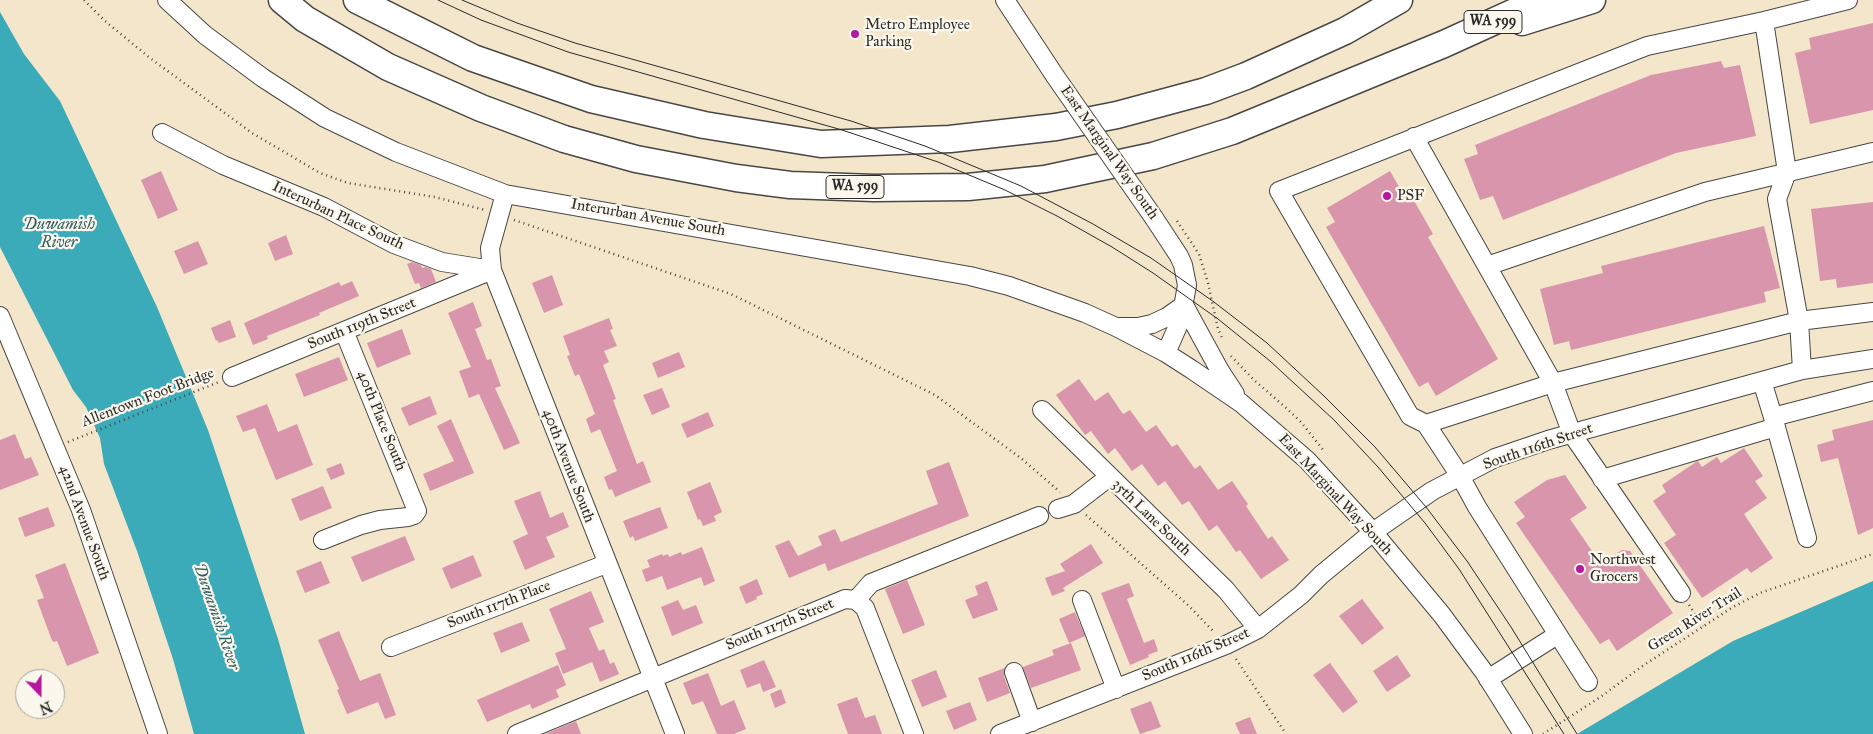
<!DOCTYPE html>
<html>
<head>
<meta charset="utf-8">
<style>
	body { margin:0 }
	#map { position:relative; width:1873px; height:734px; overflow:hidden; background:#f3e6cb; font-family:"IM FELL Great Primer",serif }
	canvas { display:block }
	.north { position:absolute; left:15px; top:669px; width:50px; height:50px; box-sizing:border-box; background:#fbf7ec; border:1px solid #a8a59f; border-radius:50%; rotate:158deg; font-size:14px; font-weight:700; line-height:20px; text-align:center; color:#2b2b2b }
	.north::after { content:''; display:block; margin:auto; width:18px; height:22px; background:#b5179e; clip-path:polygon(50% 0,100% 100%,50% 72%,0 100%) }
</style>
</head>
<body>
<div id="map">
<canvas width="1873" height="734"></canvas>
<div class="north">N</div>
</div>
<script>
const g = document.querySelector('canvas').getContext('2d');
g.lineJoin = 'round';
function fill(path, color) { g.fillStyle = color; g.fill(path, 'evenodd'); }
const shape = rows => new Path2D(rows.map(r => 'M' + r).join(''));
function stroke(path, color, width, dash) { g.strokeStyle = color; g.lineWidth = width; g.lineCap = dash ? 'butt' : 'round'; g.setLineDash(dash || []); g.stroke(path); }
function write(font, color, halo, rows, align = 'center') {
  g.font = font + ' "IM FELL Great Primer",serif'; g.lineWidth = 4.5; g.setLineDash([]); g.textBaseline = 'middle'; g.strokeStyle = halo; g.fillStyle = color; for (const [text, x, y, turn = 0] of rows) {
    g.save(); g.translate(x, y); g.rotate((+turn || 0) * Math.PI / 180); g.textAlign = isNaN(turn) ? turn : align; if (halo) g.strokeText(text, 0, 0); g.fillText(text, 0, 0); g.restore();
  }
}
const water = shape([
	[0,12,24,54,60,101,157,307,208,430,278,639,305,734,194,734,173,659,137,551,104,464,100,438,86,407,73,390,0,247],
	[1873,581,1873,734,1577,734,1733,641]
]);
const building = shape([
	[1873,23,1873,110,1810,124,1795,53,1811,49,1809,38],
	[1721,61,1724,68,1740,65,1756,136,1676,153,1503,220,1493,196,1480,200,1464,159,1478,154,1475,145,1651,75],
	[161,171,178,210,158,219,141,180],
	[1390,171,1407,201,1412,197,1433,234,1428,237,1498,359,1436,396,1428,382,1419,387,1326,227,1335,222,1327,208],
	[1873,202,1873,283,1837,288,1836,279,1820,281,1811,209],
	[1764,226,1780,288,1764,292,1766,302,1571,350,1569,341,1554,345,1540,289,1603,273,1601,266],
	[286,235,293,254,275,261,268,243],
	[198,241,208,264,184,274,174,251],
	[412,262,421,265,422,268,425,267,431,269,436,282,421,288,419,283,415,284,407,264],
	[552,275,563,305,544,313,532,283],
	[352,281,359,296,319,313,320,315,267,336,268,339,253,345,244,323,339,282,341,286],
	[473,302,482,326,475,329,487,360,491,359,501,386,495,388,520,443,504,450,479,394,469,398,459,371,471,367,448,313],
	[609,318,613,329,610,330,617,346,604,351,609,362,603,365,616,399,613,400,637,464,643,461,651,482,615,497,612,489,609,490,604,477,617,471,600,429,591,433,586,419,595,414,579,374,575,376,567,356,570,355,563,336],
	[230,320,236,337,219,343,217,340,216,341,211,328],
	[402,329,411,354,377,368,367,343],
	[679,352,685,367,658,378,652,363],
	[339,357,348,380,304,397,295,374],
	[1079,379,1095,401,1108,392,1123,414,1130,410,1146,432,1156,425,1172,447,1177,444,1195,469,1200,465,1218,490,1232,481,1248,504,1246,506,1268,539,1272,536,1289,560,1261,579,1240,550,1236,552,1217,525,1209,531,1189,501,1182,505,1165,481,1158,486,1142,464,1132,471,1115,448,1108,454,1091,431,1085,435,1056,395],
	[662,388,670,407,652,415,643,395],
	[430,396,437,414,409,426,401,408],
	[267,404,278,432,297,424,313,465,276,480,255,428,243,432,236,416],
	[708,412,714,426,687,438,681,424],
	[451,419,474,473,430,491,423,474,454,461,437,426],
	[1873,420,1873,528,1858,535,1838,458,1821,462,1817,445,1834,440,1832,430],
	[15,434,25,459,31,457,39,475,0,490,0,440],
	[1744,448,1763,476,1755,481,1767,498,1744,514,1773,558,1751,573,1747,568,1702,598,1664,543,1676,535,1653,501,1666,492,1662,485,1696,462,1698,461,1702,467,1717,457,1721,463],
	[949,462,969,516,828,571,825,563,789,578,775,546,789,540,798,556,822,545,818,536,835,529,841,542,938,504,926,471],
	[341,463,345,474,331,480,326,469],
	[1565,475,1587,508,1570,519,1601,564,1622,550,1630,551,1673,613,1617,651,1609,639,1600,644,1516,523,1525,517,1514,502,1547,480],
	[710,482,722,512,714,516,716,521,703,526,700,519,698,520,687,492],
	[323,486,332,508,300,521,291,499],
	[540,491,550,518,563,512,569,527,546,537,555,557,525,570,513,541,528,534,514,501],
	[48,507,55,526,25,537,18,518],
	[660,507,668,528,635,541,633,536,630,538,623,521],
	[405,536,415,560,362,582,351,557],
	[1091,544,1103,563,1063,588,1065,591,1052,596,1045,578,1065,571,1060,564],
	[702,547,715,581,704,586,701,577,667,590,662,576,646,582,642,570,650,567,647,560,662,554,663,556,668,554,669,557,681,552,682,555],
	[473,555,482,576,451,589,442,568],
	[321,561,330,583,305,593,296,571],
	[65,563,99,653,67,666,57,641,53,642,51,638,37,600,44,598,35,575],
	[757,579,763,594,756,597,757,599,746,604,739,587],
	[907,580,925,625,903,634,885,589],
	[987,581,998,610,973,619,965,600,978,595,975,586],
	[1129,583,1134,596,1127,599,1144,643,1154,639,1158,651,1148,655,1149,657,1130,665,1101,593],
	[591,591,604,622,589,628,599,651,604,649,610,664,614,662,619,674,600,682,592,662,563,674,555,653,566,649,549,609],
	[1362,599,1384,628,1362,645,1339,616],
	[678,600,683,610,696,605,703,623,672,636,661,607],
	[1075,612,1085,636,1069,643,1059,619],
	[522,622,530,641,501,653,493,633],
	[339,631,360,681,380,673,396,715,385,719,378,702,347,714,337,690,339,689,318,640],
	[1071,643,1081,670,1031,688,1023,667,1054,655,1052,650],
	[1397,655,1411,676,1387,692,1373,671],
	[764,660,776,687,763,692,760,683,747,688,740,670],
	[1330,663,1358,702,1343,713,1313,675],
	[558,665,566,685,556,690,559,697,532,709,530,704,487,722,477,700],
	[1005,668,1004,676,1010,693,987,702,978,678],
	[936,670,947,697,922,707,911,680],
	[708,673,721,706,734,700,746,729,734,734,717,734,703,701,692,705,683,683],
	[781,689,786,703,775,708,770,694],
	[857,697,865,718,875,715,882,734,848,734,837,704],
	[1151,701,1161,727,1140,734,1130,709],
	[970,702,977,720,954,730,946,711],
	[1250,717,1257,734,1240,734,1235,723],
	[576,721,581,734,545,734,552,731]
]);
const path = shape([
	[84,0,105,21,150,58,252,133,320,173,348,183,435,197,485,210],
	[514,220,731,294,935,395,1022,459,1060,492],
	[1177,221,1199,254,1208,283,1218,329,1223,340],
	[1231,356,1255,381,1284,406,1301,422,1324,451],
	[68,442,219,382],
	[1086,515,1189,606,1215,633],
	[1689,605,1703,626],
	[1236,659,1286,734],
	[1543,734,1599,698,1644,665,1733,607,1760,593,1873,554]
]);
const minor = shape([
	[167,0,205,35,263,78,325,118,396,152,505,194,970,276,1009,286,1085,313,1116,327,1166,353,1191,369,1241,403,1307,460,1373,532,1442,615,1484,672,1523,734],
	[1005,0,1055,76],
	[1764,21,1787,172,1777,199,1799,321,1802,370],
	[162,133,223,165,324,207,394,244,442,262,492,270],
	[1414,137,1553,383,1572,434,1681,593],
	[505,194,490,248,492,270,675,734],
	[1154,218,1179,256,1183,265,1187,285,1181,319,1166,353],
	[1487,266,1705,192,1873,152],
	[1184,305,1220,371,1235,394],
	[0,316,81,510,158,734],
	[1118,327,1138,327,1152,324,1167,317,1184,305],
	[232,377,490,271],
	[1762,381,1773,417,1873,391],
	[1042,410,1226,590,1258,629],
	[1773,417,1807,538],
	[1426,424,1410,416,1279,191,1647,46,1764,21,1848,0],
	[1602,479,1776,427],
	[1058,509,1074,504,1109,477],
	[323,540,361,525,380,520,408,517,414,515,417,511,344,331],
	[856,600,865,608,914,734],
	[1082,600,1116,689],
	[391,647,606,564],
	[1014,672,1032,722],
	[1488,679,1557,635],
	[1588,682,1477,507,1460,476,1426,424,1553,383,1799,321,1873,312],
	[517,734,845,599,856,600,871,583,1039,516],
	[1000,734,1226,645,1258,629,1301,595,1321,575,1373,532,1432,491,1495,458,1548,440,1802,370,1873,359]
]);
const highway = shape([
	[282,0,305,19,388,67,481,108,564,139,636,159,736,178,790,185,874,188,968,187,1045,179,1153,156,1232,131,1444,44,1541,0],
	[357,0,473,58,591,99,704,125,821,144,950,139,1056,127,1117,115,1206,91,1246,76,1345,31,1399,0],
	[1522,22,1592,0]
]);
const tram = shape([
	[438,0,481,20,568,52,842,130,938,162,1005,190,1057,216,1112,247,1153,273,1218,319,1270,361,1334,420,1378,467,1425,523,1459,569,1564,734],
	[462,0,517,23,575,43,851,121,925,146,1021,186,1093,224,1151,258,1214,302,1267,343,1324,396,1375,447,1426,507,1467,561,1511,627,1577,734]
]);
const minorBridge = shape([
	[1055,76,1154,218]
]);
const markers = [
	[855,34,5,"#b5179e"],
	[1387,196,5,"#b5179e"],
	[1580,569,5,"#b5179e"]
];
const shields = [
	[1493,22,58],
	[855,187,58]
];
const shieldNames = [
	["WA 599",1493,22],
	["WA 599",855,187]
];
const poiNames = [
	["Metro Employee",865,25],
	["Parking",865,42],
	["PSF",1397,196],
	["Northwest",1590,560],
	["Grocers",1590,577]
];
const streetNames = [
	["East Marginal Way South",1109,153,55],
	["Interurban Place South",338,216,25],
	["Interurban Avenue South",648,218,10],
	["South 119th Street",362,324,-22],
	["Allentown Foot Bridge",148,398,-21],
	["40th Place South",381,421,68],
	["South 116th Street",1538,447,-19],
	["40th Avenue South",568,466,69],
	["East Marginal Way South",1335,495,47],
	["35th Lane South",1151,518,44],
	["42nd Avenue South",84,523,70],
	["South 117th Place",499,605,-21],
	["Green River Trail",1695,620,-32],
	["South 117th Street",780,625,-22],
	["South 116th Street",1196,655,-23]
];
const waterNames = [
	["Duwamish",59,225],
	["River",59,243],
	["Duwamish River",216,617,71]
];
fill(water, '#3baab9');
fill(building, '#d995ac');
stroke(minor, '#494743', 20);
stroke(highway, '#494743', 29);
stroke(path, '#494743', 2.5, [1, 4]);
stroke(minor, '#fff', 18);
stroke(highway, '#fff', 26);
stroke(tram, '#2b2b2b', 1);
stroke(minorBridge, '#494743', 20, []);
stroke(minorBridge, '#fff', 18);
for (const [x, y, r, color] of markers) { const dot = new Path2D(); dot.arc(x, y, r, 0, 2 * Math.PI); g.fillStyle = color; g.fill(dot); stroke(dot, '#fbf7ec', 2); }
for (const [x, y, w] of shields) { const box = new Path2D(); box.roundRect(x - w / 2, y - 11.5, w, 23, 4); g.fillStyle = '#fbf7ec'; g.fill(box); stroke(box, '#2b2b2b', 1); }
write('bold 14px', '#2b2b2b', null, shieldNames);
write('15px', '#2b2b2b', '#fbf7ec', poiNames, 'left');
write('15px', '#2b2b2b', '#fbf7ec', streetNames);
write('italic 16px', '#315e64', '#fbf7ec', waterNames);
</script>
</body>
</html>
